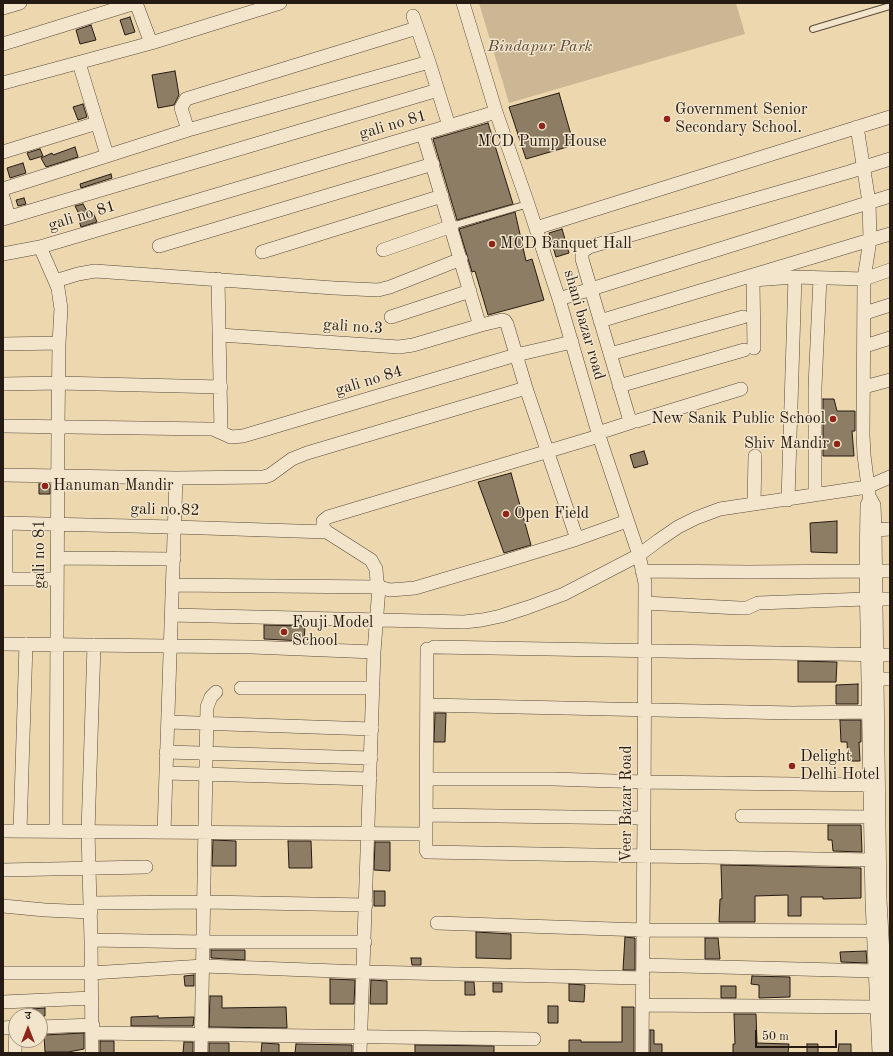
<!DOCTYPE html>
<html>
<head>
<meta charset="utf-8">
<style>
	body { margin:0 }
	#map { position:relative; width:893px; height:1056px; overflow:hidden; background:#edd7af; font-family:"Old Standard TT","Noto Serif Devanagari",serif }
	canvas { display:block }
	.frame { position:absolute; inset:0; border:4px solid #261b13; pointer-events:none }
	.north { position:absolute; left:8px; top:1008px; width:40px; height:40px; box-sizing:border-box; background:#f3e5cb; border:1px solid #a19481; border-radius:50%; rotate:0deg; font-size:11px; font-weight:700; line-height:16px; text-align:center; color:#261b13 }
	.north::after { content:''; display:block; margin:auto; width:14px; height:18px; background:#8f2418; clip-path:polygon(50% 0,100% 100%,50% 72%,0 100%) }
	.scale { position:absolute; left:755px; top:1030px; width:82px; height:18px; box-sizing:border-box; border:2px solid #261b13; border-top:0; padding-left:5px; font-size:12px; line-height:14px; white-space:nowrap; color:#261b13; -webkit-text-stroke:3px #f3e5cb; paint-order:stroke }
</style>
</head>
<body>
<div id="map">
<canvas width="893" height="1056"></canvas>
<div class="frame"></div>
<div class="north">उ</div>
<div class="scale">50 m</div>
</div>
<script>
const g = document.querySelector('canvas').getContext('2d');
g.lineJoin = 'round';
function fill(path, color) { g.fillStyle = color; g.fill(path, 'evenodd'); }
const shape = rows => new Path2D(rows.map(r => 'M' + r).join(''));
function stroke(path, color, width, dash) { g.strokeStyle = color; g.lineWidth = width; g.lineCap = dash ? 'butt' : 'round'; g.setLineDash(dash || []); g.stroke(path); }
function write(font, color, halo, rows, align = 'center') {
  g.font = font + ' "Old Standard TT",serif'; g.lineWidth = 3; g.setLineDash([]); g.textBaseline = 'middle'; g.strokeStyle = halo; g.fillStyle = color; for (const [text, x, y, turn = 0] of rows) {
    g.save(); g.translate(x, y); g.rotate((+turn || 0) * Math.PI / 180); g.textAlign = isNaN(turn) ? turn : align; if (halo) g.strokeText(text, 0, 0); g.fillText(text, 0, 0); g.restore();
  }
}
const green = shape([
	[479,3,736,3,745,34,509,103]
]);
const building = shape([
	[130,17,135,32,125,35,120,20,130,17],
	[91,25,96,40,80,44,76,30,91,25],
	[175,71,179,95,174,105,158,108,152,75,175,71],
	[559,93,574,145,526,159,509,107,559,93],
	[83,104,87,117,78,120,73,107,83,104],
	[488,123,513,204,457,220,433,139,488,123],
	[75,147,78,157,46,167,41,158,52,153,53,155,75,147],
	[40,149,43,156,30,160,27,153,40,149],
	[23,163,26,173,10,178,7,168,23,163],
	[111,174,112,178,81,188,80,184,111,174],
	[24,198,26,204,18,206,16,200,24,198],
	[83,204,88,213,93,212,97,222,81,227,78,217,80,216,75,206,83,204],
	[515,212,526,261,532,259,544,300,488,315,475,271,472,272,459,229,515,212],
	[562,229,569,253,556,257,549,233,562,229],
	[823,399,834,399,837,411,855,411,855,431,852,431,854,456,823,456,823,399],
	[644,451,648,464,634,468,630,455,644,451],
	[511,473,531,545,504,553,478,482,511,473],
	[39,484,50,484,50,494,39,494,39,484],
	[837,521,837,553,811,552,810,523,837,521],
	[264,625,305,626,304,641,264,639,264,625],
	[798,661,837,662,836,682,798,682,798,661],
	[858,684,858,704,836,704,836,685,858,684],
	[435,713,446,713,445,742,434,742,435,713],
	[840,720,861,720,861,742,859,742,860,761,848,761,847,742,841,742,840,720],
	[828,825,861,825,862,852,833,851,832,840,828,840,828,825],
	[213,840,236,841,236,866,212,866,213,840],
	[288,841,311,841,312,868,289,868,288,841],
	[375,842,390,842,390,871,374,870,375,842],
	[721,865,861,868,861,898,823,899,823,897,801,897,801,916,788,916,788,895,755,896,755,922,719,922,720,899,722,899,721,865],
	[374,891,385,891,385,906,374,906,374,891],
	[476,932,511,934,511,959,476,958,476,932],
	[625,937,635,938,635,970,623,970,625,937],
	[705,938,718,938,720,959,705,959,705,938],
	[211,950,245,950,245,960,211,958,211,950],
	[866,951,867,963,841,962,840,952,866,951],
	[411,958,421,958,421,965,412,965,411,958],
	[194,975,194,986,185,986,184,976,194,975],
	[752,976,790,977,790,997,759,998,759,985,751,984,752,976],
	[330,979,355,980,354,1004,330,1004,330,979],
	[371,980,387,981,387,1004,370,1004,371,980],
	[465,982,474,982,475,995,465,995,465,982],
	[493,983,502,983,502,992,493,992,493,983],
	[569,984,585,985,584,1002,569,1001,569,984],
	[721,986,736,986,736,998,721,998,721,986],
	[210,996,222,996,222,1008,286,1007,287,1028,209,1027,210,996],
	[548,1006,558,1006,558,1023,548,1023,548,1006],
	[622,1007,634,1007,634,1053,569,1053,569,1040,581,1040,581,1042,622,1042,622,1007],
	[45,1008,45,1016,32,1016,32,1009,45,1008],
	[734,1014,756,1014,757,1043,789,1044,788,1053,733,1053,733,1044,735,1044,734,1014],
	[158,1016,158,1018,194,1017,193,1026,131,1026,131,1017,158,1016],
	[650,1030,654,1030,654,1044,662,1044,662,1053,650,1053,650,1030],
	[84,1033,84,1049,68,1052,45,1052,44,1035,84,1033],
	[100,1041,114,1041,114,1053,100,1053,100,1041],
	[184,1042,193,1042,193,1053,183,1053,184,1042],
	[209,1043,229,1043,229,1053,209,1053,209,1043],
	[262,1043,279,1044,279,1053,261,1053,262,1043],
	[296,1044,352,1045,352,1053,295,1053,296,1044],
	[807,1044,818,1044,818,1053,807,1053,807,1044],
	[839,1044,851,1044,851,1053,838,1053,839,1044],
	[415,1045,494,1046,494,1053,415,1053,415,1045]
]);
const service = shape([
	[813,29,890,6],
	[452,226,528,204]
]);
const minor = shape([
	[136,3,151,43],
	[463,3,496,112,528,204,559,299,599,436,639,555,645,583,644,818,642,1053],
	[3,8,20,3],
	[413,16,429,62],
	[3,44,135,3],
	[79,63,107,155],
	[3,83,151,43,280,3],
	[857,127,869,202,870,240,864,279,863,435,864,455,869,495],
	[188,130,181,108,186,99,417,28],
	[423,134,479,323,481,325,502,320,505,321,507,324,526,388,577,539],
	[3,152,97,123],
	[3,189,188,130,429,62,449,126],
	[3,197,9,217],
	[3,219,438,90],
	[536,228,890,117],
	[159,246,433,164],
	[383,250,452,226],
	[262,252,442,196],
	[3,254,40,247],
	[218,279,221,432],
	[55,281,78,274,95,271,334,288,378,290,390,287,461,259],
	[559,299,890,196],
	[865,313,890,305],
	[391,317,470,291],
	[600,321,890,234],
	[220,335,399,347,413,345,481,325],
	[3,344,59,343],
	[865,346,890,338],
	[754,348,753,280,795,277,864,279,890,270],
	[610,354,743,317],
	[3,384,59,383,221,387],
	[619,386,744,350],
	[864,387,890,380],
	[741,389,637,421,630,421,582,259,582,252,589,247,849,172,890,159],
	[3,426,208,429,213,429,231,437,243,436,516,355,572,342],
	[598,433,632,422],
	[599,436,328,517,323,521,323,527,327,532,371,560,376,569,377,581,379,587,390,590,403,589,415,588,496,564,577,539,627,521],
	[3,475,176,478,264,477,270,475,292,459,307,453,526,388],
	[815,495,815,387,820,278],
	[788,500,795,277],
	[754,504,755,456],
	[3,523,174,527,327,532],
	[875,530,890,529],
	[57,558,174,559],
	[642,571,749,572,866,571],
	[875,571,890,571],
	[3,579,57,579],
	[6,579,6,523],
	[172,585,379,587,374,652],
	[876,599,890,599],
	[645,603,739,608,747,608,758,603,866,599],
	[171,615,464,622,482,620,501,616,529,607,564,594,639,555,659,540,678,527,696,518,720,509,867,487,890,477],
	[3,644,252,647,374,652,360,1053],
	[434,647,890,655],
	[427,649,426,834,426,850,427,852,872,860],
	[878,679,890,679],
	[241,688,373,688],
	[427,705,793,713,869,712],
	[168,722,372,729],
	[166,752,371,758],
	[166,773,370,779],
	[427,779,553,779,644,782,870,785],
	[426,815,644,818],
	[742,816,871,817],
	[3,831,426,834],
	[20,831,26,644],
	[56,831,58,426,59,343,61,309,58,288,40,247,496,112],
	[164,832,176,478],
	[3,870,146,867],
	[90,903,205,902,366,905],
	[3,906,45,910,91,912],
	[437,923,643,930,873,931],
	[91,940,204,942,365,942],
	[643,965,876,971,883,972],
	[3,973,91,973,203,966,363,972,643,978],
	[3,1002,92,998],
	[642,1005,877,1007],
	[40,1027,93,1025],
	[3,1028,16,1027],
	[92,1033,534,1039],
	[15,1053,16,1027],
	[92,1053,91,940,88,832,94,645],
	[201,1053,207,707,211,697,216,692],
	[879,1053,872,901,866,571,867,505,870,498,874,505,875,530,880,900,884,972,886,1053]
]);
const markers = [
	[667,119,4,"#8f2418"],
	[542,126,4,"#8f2418"],
	[492,244,4,"#8f2418"],
	[833,419,4,"#8f2418"],
	[837,444,4,"#8f2418"],
	[45,486,4,"#8f2418"],
	[506,514,4,"#8f2418"],
	[284,632,4,"#8f2418"],
	[792,766,4,"#8f2418"]
];
const parkNames = [
	["Bindapur Park",540,47]
];
const poiNames = [
	["Government Senior",675,110],
	["Secondary School.",675,128],
	["MCD Pump House",542,142,"center"],
	["MCD Banquet Hall",500,244],
	["New Sanik Public School",825,419,"right"],
	["Shiv Mandir",829,444,"right"],
	["Hanuman Mandir",53,486],
	["Open Field",514,514],
	["Fouji Model",292,623],
	["School",292,641],
	["Delight",800,757],
	["Delhi Hotel",800,775]
];
const streetNames = [
	["gali no 81",393,125,-16],
	["gali no 81",82,216,-17],
	["shani bazar road",584,325,74],
	["gali no.3",353,327,4],
	["gali no 84",369,381,-17],
	["gali no.82",165,510,1],
	["gali no 81",40,554,-90],
	["Veer Bazar Road",627,804,-90]
];
fill(green, '#cbb794');
fill(building, '#8d7d64');
stroke(building, '#261b13', 1);
stroke(service, '#584a3a', 8);
stroke(minor, '#584a3a', 14);
stroke(service, '#f3e5cb', 6);
stroke(minor, '#f3e5cb', 13);
for (const [x, y, r, color] of markers) { const dot = new Path2D(); dot.arc(x, y, r, 0, 2 * Math.PI); g.fillStyle = color; g.fill(dot); stroke(dot, '#f3e5cb', 1.5); }
write('italic 16px', '#584a3a', '#f3e5cb', parkNames);
write('16px', '#261b13', '#f3e5cb', poiNames, 'left');
write('16px', '#261b13', '#f3e5cb', streetNames);
</script>
</body>
</html>
